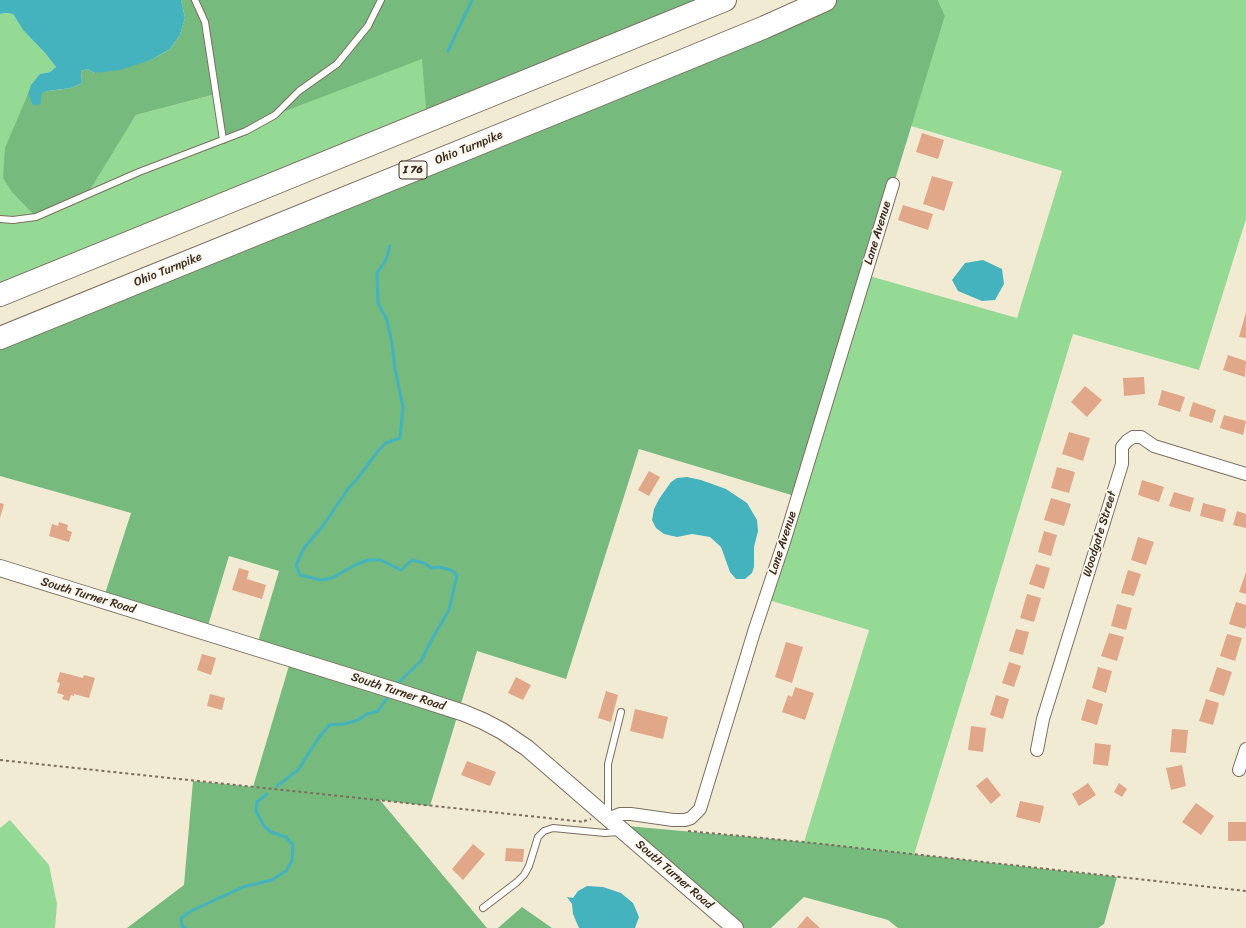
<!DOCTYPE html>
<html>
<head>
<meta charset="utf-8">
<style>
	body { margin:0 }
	canvas { display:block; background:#f2ebd4 }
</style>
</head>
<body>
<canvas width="1246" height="928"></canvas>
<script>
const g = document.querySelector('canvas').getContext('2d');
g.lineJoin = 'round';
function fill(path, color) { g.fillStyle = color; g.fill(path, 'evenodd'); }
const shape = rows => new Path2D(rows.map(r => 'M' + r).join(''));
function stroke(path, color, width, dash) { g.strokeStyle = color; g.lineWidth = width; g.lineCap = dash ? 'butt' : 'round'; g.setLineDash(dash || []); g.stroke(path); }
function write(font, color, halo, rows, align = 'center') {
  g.font = font + ' Sriracha,sans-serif'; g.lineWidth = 3.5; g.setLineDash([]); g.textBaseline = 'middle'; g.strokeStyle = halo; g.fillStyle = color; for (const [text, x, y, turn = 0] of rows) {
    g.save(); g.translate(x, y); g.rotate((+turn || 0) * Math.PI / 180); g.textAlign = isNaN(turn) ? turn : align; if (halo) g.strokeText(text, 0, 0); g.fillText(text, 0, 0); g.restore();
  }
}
const green = shape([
	[938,0,1246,0,1246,219,1199,370,1073,334,914,855,804,842,869,630,765,599,866,275,1017,318,1062,171,911,126,945,16],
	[6,13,13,14,23,30,45,53,56,67,50,72,40,74,87,195,136,115,216,94,275,115,423,58,427,122,0,293,0,14],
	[10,820,49,865,57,904,55,928,0,928,0,828]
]);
const forest = shape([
	[181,0,725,0,427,122,422,59,275,115,223,140,216,94,136,115,87,195,36,217,12,192,3,178,5,148,28,94,32,104,41,103,42,93,48,91,71,88,82,83,81,71,87,69,95,73,151,60,170,49,180,35,185,18],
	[825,0,938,0,945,16,798,497,639,449,566,679,477,651,430,806,380,800,487,928,127,928,184,885,193,781,253,787,291,659,256,648,279,571,229,556,206,632,103,600,131,513,0,476,0,338],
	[627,826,804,842,1117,877,1104,924,1098,928,898,928,888,920,804,897,771,928,735,928],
	[522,907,552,928,498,928]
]);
const water = shape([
	[0,0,181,0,185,18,180,35,170,49,151,60,120,70,95,73,87,69,81,71,82,83,71,88,48,91,42,93,41,103,37,106,32,104,28,94,31,85,40,74,50,72,56,67,45,53,23,30,13,14,6,13,0,14],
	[983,260,1002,269,1004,284,995,300,982,301,958,291,952,280,965,263],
	[687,477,701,480,726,489,747,503,757,520,758,531,754,547,754,567,752,573,745,579,736,579,730,572,721,547,710,537,692,534,677,537,664,534,656,528,652,520,654,509,659,499,671,482,677,478],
	[587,886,603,887,621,893,633,903,639,917,635,928,579,928,573,914,572,904,567,897,573,898,578,891]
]);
const stream = shape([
	[448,51,472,0],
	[390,246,386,260,377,273,378,303,387,320,392,343,395,369,403,407,400,438,386,443,378,451,357,479,348,489,322,527,304,548,296,565,300,575,321,580,332,578,355,565,368,560,381,560,401,570,412,560,424,563,431,568,440,567,451,570,457,575,449,610,432,639,421,661,399,682],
	[277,786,298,770,318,739,329,725,344,724,358,720,367,714,378,711,388,697],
	[186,928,182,926,181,918,191,911,243,887,272,880,286,871,292,861,293,845,286,837,271,832,264,826,256,811,257,802,267,794]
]);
const building = shape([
	[922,133,944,140,938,159,916,152],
	[932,176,953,182,944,211,923,204],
	[903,205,933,214,928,230,898,220],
	[1246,312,1246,338,1239,337],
	[1228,355,1246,361,1245,377,1223,370],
	[1144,377,1145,394,1124,396,1123,378],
	[1085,386,1102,400,1087,417,1071,402],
	[1162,390,1185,397,1180,412,1158,405],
	[1193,402,1216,410,1212,423,1189,416],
	[1224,415,1246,421,1243,435,1220,428],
	[1069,432,1090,438,1083,461,1062,454],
	[1057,467,1075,472,1069,493,1051,488],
	[649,471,660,477,649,496,638,490],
	[1142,480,1164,487,1159,502,1138,495],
	[1174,492,1194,498,1190,512,1169,506],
	[1051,498,1071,504,1064,526,1044,520],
	[0,503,4,504,0,518],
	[1203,503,1226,509,1223,522,1200,516],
	[1237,511,1246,514,1246,528,1233,525],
	[59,522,68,525,67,530,72,532,69,542,49,536,52,524,58,526],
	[1044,531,1057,535,1051,556,1038,552],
	[1138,537,1154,542,1146,565,1131,560],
	[1036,564,1050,568,1044,589,1029,584],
	[239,568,249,571,247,579,266,585,262,599,232,590],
	[1128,570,1141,574,1134,596,1121,593],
	[1246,572,1246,594,1239,592],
	[1027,594,1041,598,1034,622,1020,618],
	[1236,602,1246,605,1246,625,1245,629,1229,624],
	[1117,604,1132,608,1126,630,1111,626],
	[1016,629,1029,632,1023,655,1009,651],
	[1109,633,1124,637,1117,661,1101,656],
	[1227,634,1242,638,1235,661,1220,656],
	[786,642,803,647,792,683,775,677],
	[202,654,216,658,211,675,197,670],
	[1009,662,1021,666,1014,687,1002,683],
	[1098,667,1112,671,1106,693,1092,688],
	[1217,667,1232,672,1224,696,1209,691],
	[60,672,83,678,84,675,95,678,89,698,74,694,74,696,71,695,69,701,62,699,64,695,57,693,60,683,57,682],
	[516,677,531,685,523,700,508,693],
	[795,687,814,693,805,720,782,712,788,695,792,697],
	[606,691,618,695,611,722,598,718],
	[210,694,225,698,222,710,207,706],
	[996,695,1009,699,1003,719,990,715],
	[1087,699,1103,704,1097,725,1081,720],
	[1206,699,1219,703,1213,725,1199,721],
	[635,709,668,717,663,739,630,731],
	[971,726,986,728,983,752,968,750],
	[1172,729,1188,730,1186,753,1170,752],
	[1095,743,1111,745,1108,766,1093,764],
	[467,761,496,772,490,786,461,775],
	[1182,765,1186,786,1171,790,1166,768],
	[987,777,1001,795,991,804,976,786],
	[1088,783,1096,795,1079,806,1072,794],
	[1119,783,1127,789,1122,797,1114,792],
	[1020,801,1044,806,1040,823,1016,817],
	[1196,803,1214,816,1201,835,1182,822],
	[1228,822,1246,822,1246,841,1228,841],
	[473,844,485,854,463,880,452,869],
	[506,848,524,849,523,862,505,861],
	[807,916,820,928,797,928]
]);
const path = shape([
	[0,760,585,822],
	[584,821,591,819],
	[688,831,804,842,1246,891]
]);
const service = shape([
	[195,0,205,22,223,140],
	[0,219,13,220,36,217,139,172,246,131,275,115,299,91,337,64,368,26,381,0],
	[608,815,608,764,621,712],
	[483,908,517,882,524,875,529,866,538,837,544,831,553,828,605,833,619,832]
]);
const minor = shape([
	[1037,750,1043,719,1122,464,1122,447,1127,441,1133,437,1141,437,1154,446,1246,474],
	[1239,770,1246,749],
	[608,819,620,814,631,814,673,820,685,820,691,818,700,809,754,632,784,542,893,184]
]);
const tertiary = shape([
	[0,568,399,692,464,713,483,721,502,731,527,748,735,928]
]);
const motorway = shape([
	[0,295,725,0],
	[0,338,594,97,765,27,825,0]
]);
const shields = [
	[413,170,28]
];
const shieldNames = [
	["I 76",413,170]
];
const streetNames = [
	["Ohio Turnpike",469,148,-22],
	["Lane Avenue",878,233,-73],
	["Ohio Turnpike",168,270,-22],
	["Woodgate Street",1100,534,-73],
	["Lane Avenue",783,543,-72],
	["South Turner Road",88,596,17],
	["South Turner Road",398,692,18],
	["South Turner Road",674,875,41]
];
fill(green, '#94da94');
fill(forest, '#77ba7e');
fill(water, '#44b3be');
stroke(stream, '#44b3be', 3);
fill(building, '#e0a889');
stroke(service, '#7b6e5e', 8);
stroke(minor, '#7b6e5e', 14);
stroke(tertiary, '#7b6e5e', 18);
stroke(motorway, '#7b6e5e', 24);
stroke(path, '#7b6e5e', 2, [3, 3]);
stroke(service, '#fff', 6);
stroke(minor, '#fff', 12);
stroke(tertiary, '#fff', 16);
stroke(motorway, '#fff', 22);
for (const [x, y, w] of shields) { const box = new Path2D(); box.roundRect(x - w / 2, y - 9, w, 18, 3); g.fillStyle = '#fbf7ec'; g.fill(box); stroke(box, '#3b2a1e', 1); }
write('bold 11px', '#3b2a1e', null, shieldNames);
write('12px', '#3b2a1e', '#fbf7ec', streetNames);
</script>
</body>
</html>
